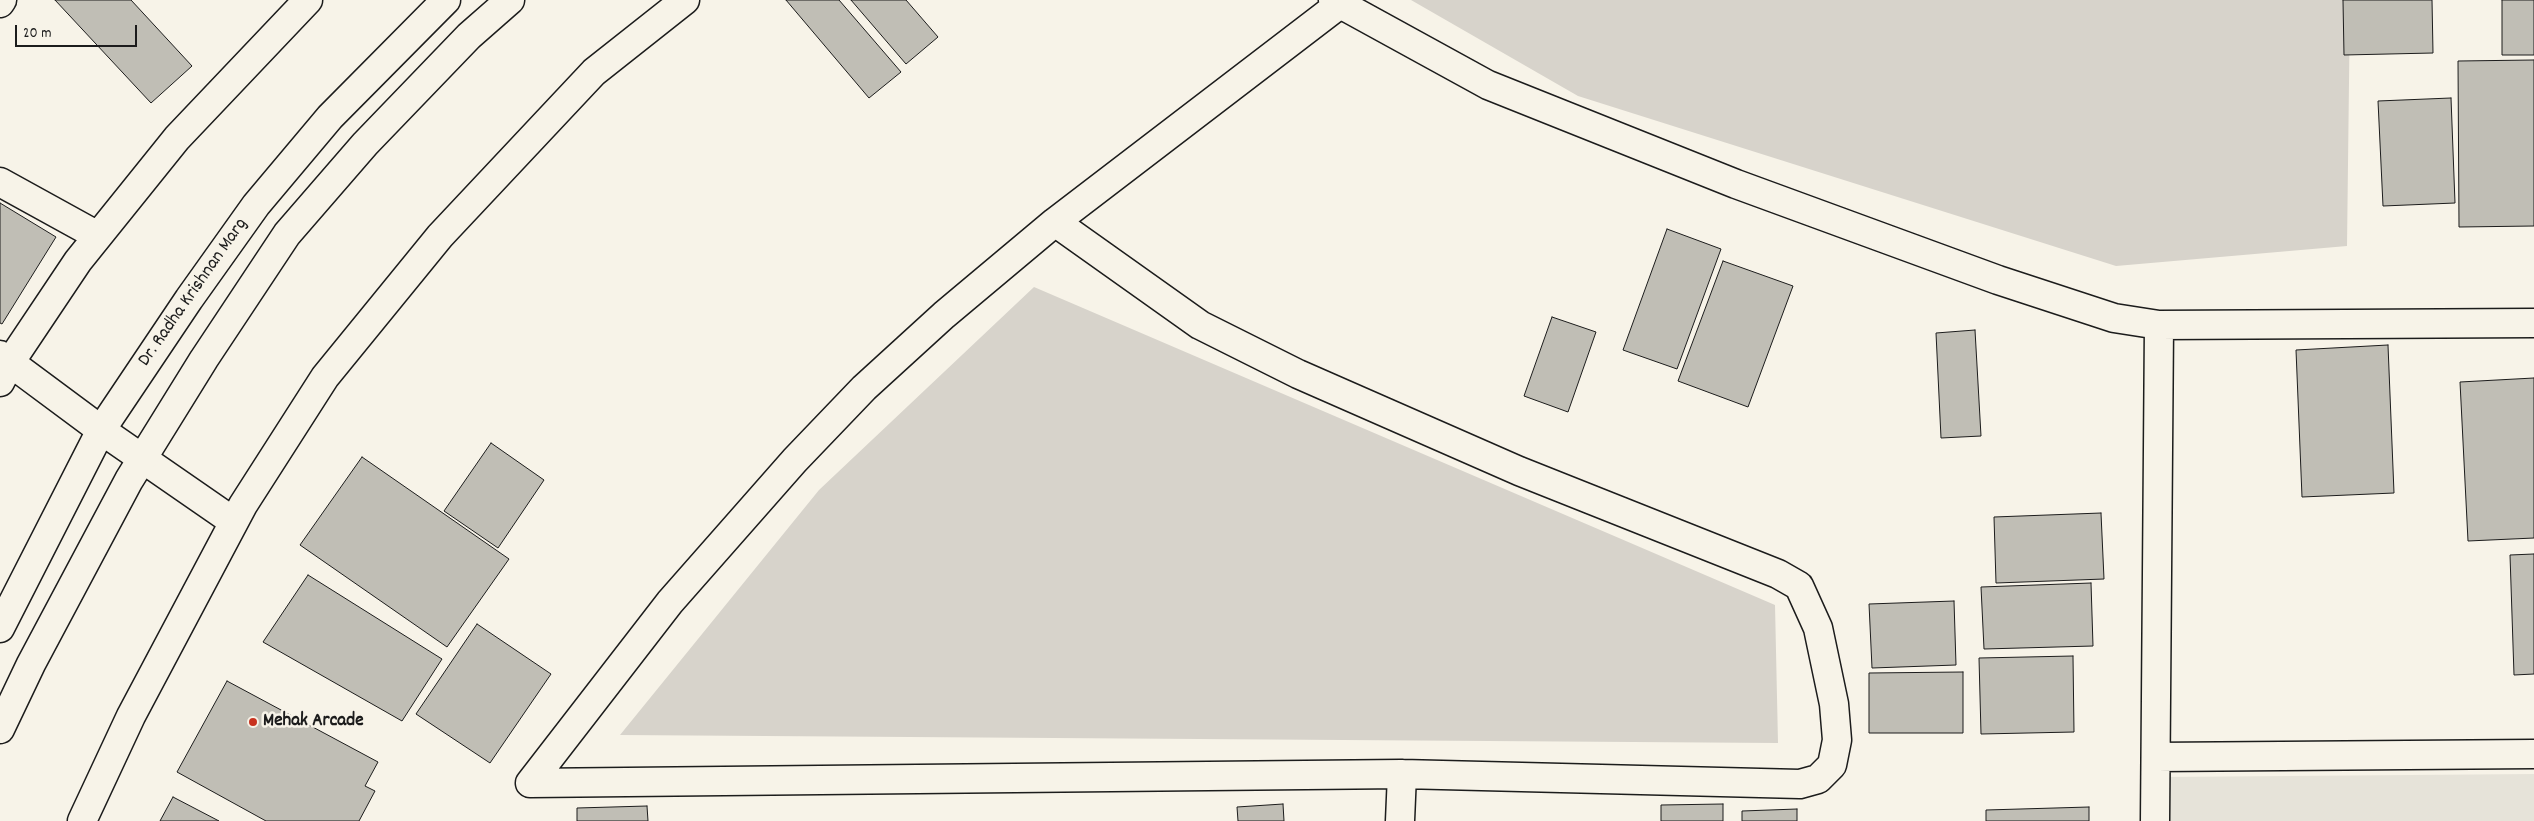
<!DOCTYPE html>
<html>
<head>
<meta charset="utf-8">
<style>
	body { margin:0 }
	#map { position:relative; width:2534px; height:821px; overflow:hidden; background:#f7f3e8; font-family:Dekko,sans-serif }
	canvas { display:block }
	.scale { position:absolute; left:15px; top:25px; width:122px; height:22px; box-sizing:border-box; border:2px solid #1c1c1c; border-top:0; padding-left:6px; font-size:15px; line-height:18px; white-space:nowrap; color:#1c1c1c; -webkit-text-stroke:4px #f7f3e8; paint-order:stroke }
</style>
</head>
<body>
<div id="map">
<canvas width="2534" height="821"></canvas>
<div class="scale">20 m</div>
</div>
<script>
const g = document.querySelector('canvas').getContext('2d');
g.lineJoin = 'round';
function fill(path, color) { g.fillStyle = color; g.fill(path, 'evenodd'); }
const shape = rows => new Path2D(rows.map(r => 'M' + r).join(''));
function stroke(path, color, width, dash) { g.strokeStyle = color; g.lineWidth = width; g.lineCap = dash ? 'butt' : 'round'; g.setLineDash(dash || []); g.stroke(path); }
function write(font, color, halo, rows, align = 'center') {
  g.font = font + ' Dekko,sans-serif'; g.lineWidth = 5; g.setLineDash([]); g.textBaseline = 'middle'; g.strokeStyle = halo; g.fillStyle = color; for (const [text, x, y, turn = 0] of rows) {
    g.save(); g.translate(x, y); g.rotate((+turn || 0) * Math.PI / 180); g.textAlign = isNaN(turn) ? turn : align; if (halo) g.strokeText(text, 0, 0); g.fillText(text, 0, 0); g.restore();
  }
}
const built = shape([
	[2534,774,2534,821,2164,821,2163,777]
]);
const green = shape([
	[1411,0,2350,0,2347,246,2116,266,1578,96],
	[1034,287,1775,605,1778,743,620,735,819,490]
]);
const building = shape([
	[55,0,131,0,192,66,151,103,55,0],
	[786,0,839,0,901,72,869,98,786,0],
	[851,0,906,0,938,37,906,64,851,0],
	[2343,0,2432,0,2433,53,2344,55,2343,0],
	[2502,0,2534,0,2534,55,2502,55,2502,0],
	[2534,60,2534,226,2459,227,2458,61,2534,60],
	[2451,98,2455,203,2383,206,2378,101,2451,98],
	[0,203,56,237,2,324,0,323,0,203],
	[1667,229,1721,249,1677,369,1623,350,1667,229],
	[1723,261,1793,286,1748,407,1678,381,1723,261],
	[1552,317,1596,332,1568,412,1524,396,1552,317],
	[1975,330,1981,436,1941,438,1936,333,1975,330],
	[2388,345,2394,493,2302,497,2296,350,2388,345],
	[2534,378,2534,538,2468,541,2460,382,2534,378],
	[491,443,544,480,498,548,444,511,491,443],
	[362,457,509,559,447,647,300,545,362,457],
	[2101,513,2104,579,1996,583,1994,517,2101,513],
	[2534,554,2534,674,2514,675,2510,555,2534,554],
	[308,575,442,659,402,721,263,642,308,575],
	[2091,583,2093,646,1984,649,1981,587,2091,583],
	[1954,601,1956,665,1872,668,1869,604,1954,601],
	[477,624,551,674,490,763,416,714,477,624],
	[2073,656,2074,732,1981,734,1979,658,2073,656],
	[1963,672,1963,733,1869,733,1869,673,1963,672],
	[227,681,378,762,365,786,375,791,359,821,266,821,177,772,227,681],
	[173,797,219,821,160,821,173,797],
	[1283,804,1284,821,1238,821,1237,807,1283,804],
	[1723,804,1723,821,1661,821,1661,805,1723,804],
	[647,806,648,821,577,821,577,808,647,806],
	[2089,807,2089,821,1986,821,1986,810,2089,807],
	[1797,809,1797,821,1742,821,1742,811,1797,809]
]);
const street = shape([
	[1333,0,1488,85,1736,184,1998,280,2114,318,2159,325,2534,323],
	[0,3,2,0],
	[0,182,98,236],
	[0,355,101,430,234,522],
	[0,382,11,361,78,261,177,138,308,0],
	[2156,757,2534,754],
	[530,783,1402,774,1800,784,1818,779,1832,765,1837,740,1834,704,1818,628,1799,586,1778,574,1519,471,1298,374,1200,325,1055,222],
	[530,783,670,602,795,460,864,388,944,315,1055,222,1340,4],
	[82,821,131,716,243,505,325,377,440,236,594,72,685,0],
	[1400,821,1402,774],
	[2155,821,2159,325]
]);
const secondary = shape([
	[0,628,101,430,189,299,256,205,330,117,446,0],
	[0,729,31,664,129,480,204,359,287,234,365,144,469,36,510,0]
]);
const markers = [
	[253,722,5,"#c8321e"]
];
const streetNames = [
	["Dr. Radha Krishnan Marg",194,293,-55]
];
const poiNames = [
	["Mehak Arcade",263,722]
];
fill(built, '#e6e3d9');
fill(green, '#d7d3cb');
fill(building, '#c0beb5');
stroke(building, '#1c1c1c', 1);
stroke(street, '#1c1c1c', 31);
stroke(secondary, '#1c1c1c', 31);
stroke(street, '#f7f3e8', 28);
stroke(secondary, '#f7f3e8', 28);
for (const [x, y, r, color] of markers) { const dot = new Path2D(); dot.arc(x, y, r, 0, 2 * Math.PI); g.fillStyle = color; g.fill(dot); stroke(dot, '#f7f3e8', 2); }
write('19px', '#1c1c1c', '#f7f3e8', streetNames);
write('bold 19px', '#1c1c1c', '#f7f3e8', poiNames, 'left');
</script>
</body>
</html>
